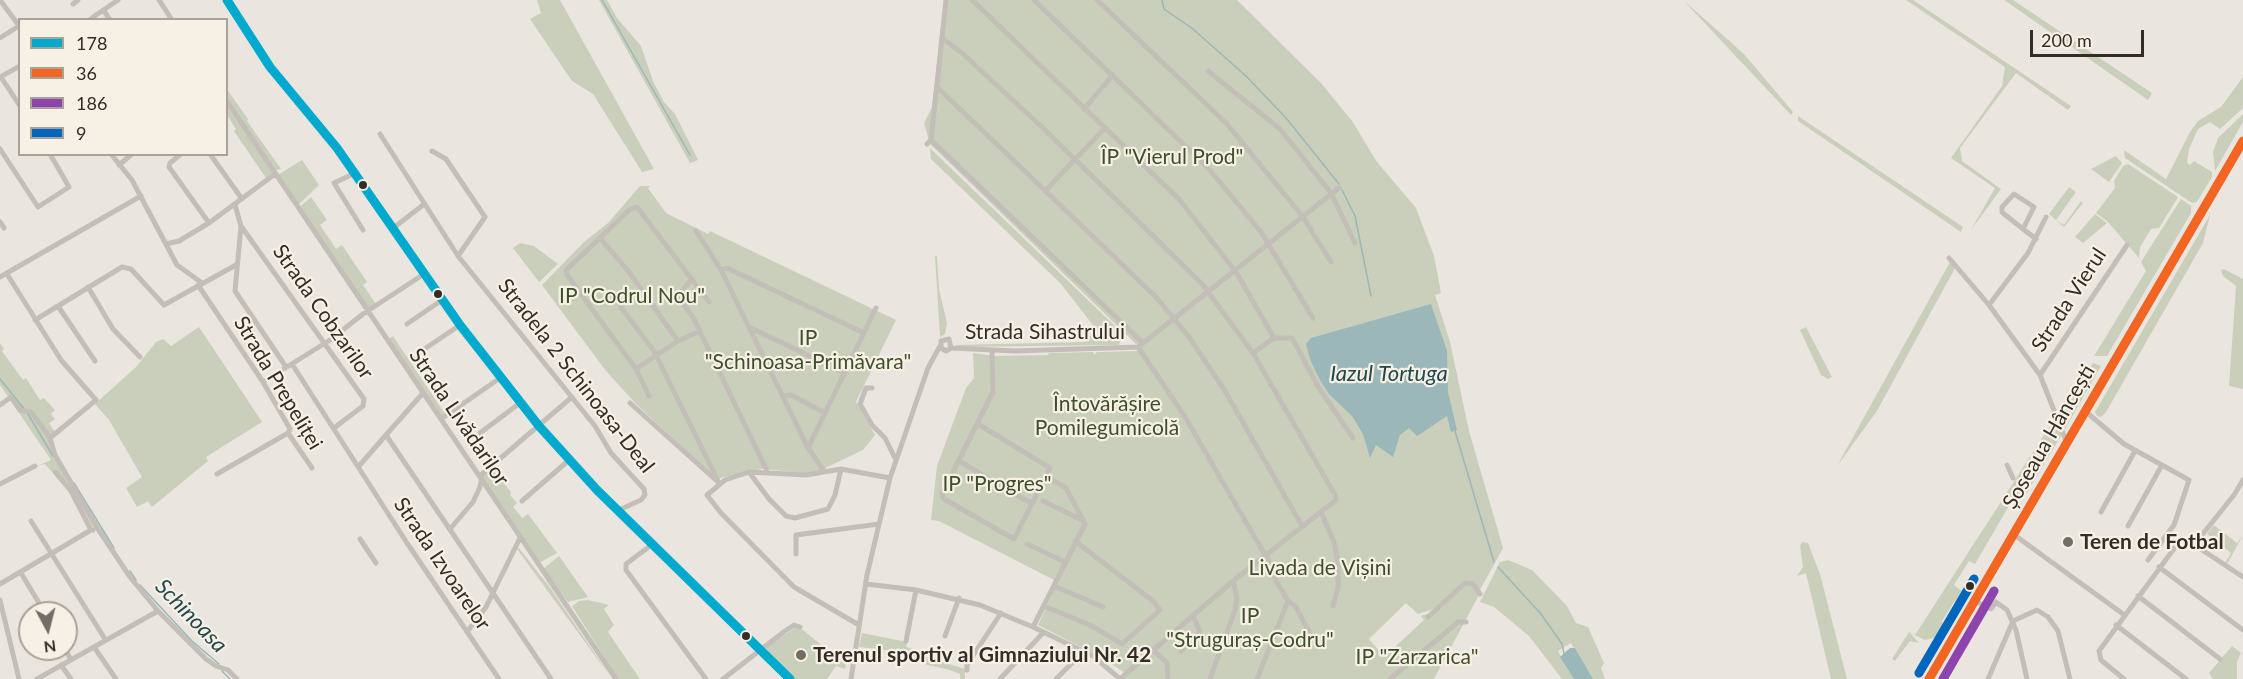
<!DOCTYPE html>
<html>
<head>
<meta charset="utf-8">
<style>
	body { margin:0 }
	#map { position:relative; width:2243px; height:679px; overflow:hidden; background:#eae6df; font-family:Lato,sans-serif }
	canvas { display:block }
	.legend { position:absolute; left:18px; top:18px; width:210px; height:138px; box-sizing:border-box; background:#f7f1e5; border:2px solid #a9a299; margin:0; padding:8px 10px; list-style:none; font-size:18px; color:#332c27 }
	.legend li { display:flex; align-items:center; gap:12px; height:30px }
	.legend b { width:30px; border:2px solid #a9a299 }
	.north { position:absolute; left:18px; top:601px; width:60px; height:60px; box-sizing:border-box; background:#f7f1e5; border:2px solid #a9a299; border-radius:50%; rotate:173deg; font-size:16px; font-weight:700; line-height:24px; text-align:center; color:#332c27 }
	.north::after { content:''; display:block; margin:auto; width:21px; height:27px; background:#736d67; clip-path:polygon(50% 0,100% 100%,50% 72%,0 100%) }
	.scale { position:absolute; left:2030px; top:30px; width:114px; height:27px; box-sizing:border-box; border:3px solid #332c27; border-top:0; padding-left:8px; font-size:18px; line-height:21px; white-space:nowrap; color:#332c27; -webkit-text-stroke:4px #f7f1e5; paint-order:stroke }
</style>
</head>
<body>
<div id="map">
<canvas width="2243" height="679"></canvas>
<ul class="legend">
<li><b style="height:8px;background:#00a9ce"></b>178</li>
<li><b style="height:8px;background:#f26522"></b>36</li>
<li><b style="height:8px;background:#8e44ad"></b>186</li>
<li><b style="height:8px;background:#0065bd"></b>9</li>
</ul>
<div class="north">N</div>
<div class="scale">200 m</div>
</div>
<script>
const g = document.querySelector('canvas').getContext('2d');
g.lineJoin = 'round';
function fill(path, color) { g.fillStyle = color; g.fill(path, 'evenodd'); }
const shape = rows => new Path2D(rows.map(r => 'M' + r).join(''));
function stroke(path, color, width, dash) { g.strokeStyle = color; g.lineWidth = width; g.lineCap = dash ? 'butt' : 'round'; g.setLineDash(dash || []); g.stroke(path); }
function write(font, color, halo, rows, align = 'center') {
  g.font = font + ' Lato,sans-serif'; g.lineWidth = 4.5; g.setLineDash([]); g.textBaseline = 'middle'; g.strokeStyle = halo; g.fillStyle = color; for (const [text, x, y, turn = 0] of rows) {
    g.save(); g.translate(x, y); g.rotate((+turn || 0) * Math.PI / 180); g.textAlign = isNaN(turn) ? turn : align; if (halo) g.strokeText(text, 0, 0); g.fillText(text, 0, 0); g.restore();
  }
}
const green = shape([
	[537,0,560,0,654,169,642,172,593,94,572,81,530,19,541,13],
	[599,0,607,0,617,18,641,46,653,81,664,102,675,114,698,160,690,163],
	[944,0,1237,0,1321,83,1352,121,1377,162,1416,208,1434,256,1441,293,1435,295,1450,342,1469,431,1503,548,1480,590,1467,581,1434,609,1418,614,1406,603,1369,639,1384,657,1424,620,1421,616,1433,612,1464,585,1472,585,1479,595,1434,679,1124,679,1128,675,1104,659,1038,625,1058,582,939,521,931,520,937,466,966,388,974,378,973,353,994,356,1048,355,1049,353,1093,352,1094,355,1097,352,1137,351,1142,347,1136,344,930,144,924,123,932,107],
	[1683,0,1744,54,1793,112,1791,115],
	[1906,0,1913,0,1922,6,2071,106,2068,110,2016,73,1960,148,1962,161,2001,189,1971,230,1995,188,1951,158,2002,86,2005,67],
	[2004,0,2013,0,2152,93,2148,100],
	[2243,77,2243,108,2220,129,2210,122,2198,129,2189,149,2187,163,2190,165,2194,161,2212,172,2212,177,2197,202,2192,203,2125,158,2124,150,2166,179,2190,132,2198,121,2221,107],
	[226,88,248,119,247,121,281,169,276,170,230,103,227,97],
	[226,105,273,173,266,178,234,131,236,129,227,115],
	[2243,114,2243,122,2215,171,2213,152,2218,138],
	[1798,116,1963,227,1961,232,1798,121],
	[930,148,1118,329,1122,335,1119,345,957,347,956,345,1085,342,1096,329,1061,284,931,159],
	[2116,156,2122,163,2109,182,2091,169],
	[302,160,319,185,298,205,278,175],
	[2128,164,2178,197,2159,228,2151,229,2140,247,2139,258,2107,221,2096,213,2115,188,2114,181,2123,166],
	[640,186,650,186,648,188,666,213,708,234,710,231,896,320,856,402,875,435,863,450,819,471,805,473,762,469,716,479,636,404,606,371,542,285,584,242,608,223],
	[2069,187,2076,192,2056,220,2064,225,2081,201,2083,203,2064,227,2049,214],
	[311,197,327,220,320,225,336,249,342,245,367,282,363,285,376,304,367,309,299,208],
	[2181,199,2191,206,2191,213,2107,356,2094,356,2146,271,2141,262],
	[2095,214,2107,223,2083,243,2075,237],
	[2210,215,2203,243,2106,412,2101,417,2097,416,2095,412],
	[520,243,534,246,558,264,539,282,513,248],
	[935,256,937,256,939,289,947,323,945,334,940,337],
	[1950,262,1955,268,1877,411,1837,466],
	[2224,269,2243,279,2243,389,2229,386,2236,286,2223,276,2221,270],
	[199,327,262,422,206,457,208,461,152,507,148,501,137,507,126,488,142,477,109,420,95,404,136,367,156,342,163,339,171,346],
	[1806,327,1832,377,1828,379,1821,375,1800,330],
	[393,336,445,414,441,417,389,339],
	[0,343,4,349,2,351,23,380,26,378,40,400,44,398,55,410,51,414,55,419,49,423,55,432,48,437,94,527,93,528,79,501,55,469,52,472,45,464,37,466,51,460,0,385],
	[2093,363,2101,366,2065,429,2059,419,2061,416],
	[2055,418,2062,434,2027,493,2016,494,1975,564,1969,561,1954,585,1966,594,1964,600,1954,602,1942,621,1946,631,1945,635,1925,640,1910,633,1919,643,1910,641,1895,661,1892,659,1909,632,1915,635],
	[491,468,511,492,510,495,517,503,513,507,522,518,528,514,557,553,539,563,482,477],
	[2214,525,2237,543,2243,535,2226,566,2224,565,2231,553,2207,534],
	[1802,542,1808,543,1820,574,1847,679,1831,679,1806,573,1797,576,1803,567,1800,546],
	[519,548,551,589,612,679,517,549],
	[559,556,588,597,568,602,543,569],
	[1508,560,1532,570,1567,606,1576,623,1588,627,1604,663,1601,668,1605,679,1593,679,1571,643,1558,651,1574,679,1562,679,1529,636,1494,607,1480,602,1500,562],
	[588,600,609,605,604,609,614,625,608,632,640,679,618,679,572,606,579,601],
	[796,627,803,630,846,665,845,669,836,666,827,679,794,679,766,651,768,646],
	[862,633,907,642,906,647,921,651,920,655,965,669,965,679,960,679,960,674,950,670,911,661,912,653,859,647],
	[2232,646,2241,653,2237,662,2237,679,2213,679,2209,673]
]);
const water = shape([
	[1431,304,1447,351,1448,392,1457,430,1451,432,1447,416,1417,436,1409,428,1400,435,1393,457,1376,445,1370,458,1363,434,1352,416,1329,394,1320,380,1311,362,1306,344,1311,338],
	[1570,648,1575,648,1593,679,1574,679,1560,657]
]);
const stream = shape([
	[602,0,690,155],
	[1162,0,1164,9,1193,29,1247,77,1286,118,1339,184],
	[1342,190,1355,216,1371,296],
	[0,379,25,410],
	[28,414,53,456],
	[1455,431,1494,562],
	[74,483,114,548],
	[1498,567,1541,614,1562,644,1564,654],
	[130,571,136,580],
	[140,585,192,641,219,664],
	[222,671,230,679]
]);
const minor = shape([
	[0,0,20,27],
	[159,0,172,20],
	[227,0,270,67,337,148,460,325,539,426,597,490,790,679],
	[972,0,1179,199,1236,272,1274,338],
	[1034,0,1208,168,1261,232,1313,318],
	[1097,0,1227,124,1303,217,1331,262],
	[73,4,78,0],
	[104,11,110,20],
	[89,20,118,0],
	[0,38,19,26],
	[942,38,962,53,1043,128,1202,284,1253,353,1335,495,1336,500,1233,581,1120,679],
	[1208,71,1280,129,1331,193,1355,243],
	[0,77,20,66],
	[1,77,20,106],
	[937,87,1156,297,1189,337,1225,391,1302,526],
	[226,100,616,679],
	[1084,109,1113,75],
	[380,134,458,256,595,426,611,453,644,489,645,495,641,500,619,510],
	[931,140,1143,343],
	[927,144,931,140,946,0],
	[0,149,38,207,69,187,50,154],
	[432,151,446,159,485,217,458,256],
	[111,154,132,180,177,265,202,283],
	[181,154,170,163,169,167,209,223],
	[210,154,242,199],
	[119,165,132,154],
	[353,174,334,183,363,230],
	[1045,191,1105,128],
	[235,205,241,226,364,399,363,406,334,428],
	[0,222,4,228],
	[241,226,235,291,286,367],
	[392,229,423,205],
	[2023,229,2034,207,2014,194,2002,207,2002,212,2004,214,2023,229,2036,239],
	[696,231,721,270,808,448,824,471],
	[600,238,629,210,637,207,709,302],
	[166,244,179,241,209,223,275,174],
	[1949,258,1989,305,2040,375],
	[721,270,727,268,864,333],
	[7,274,61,360,96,400,50,438],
	[0,277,141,196],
	[691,280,678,296,694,319,767,471],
	[198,285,263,382,290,429,288,433,312,468],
	[88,287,113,329,140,357],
	[1989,305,2028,253,2046,217],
	[58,306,95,361],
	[620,306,654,351,719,483],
	[35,320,122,267,131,269,164,305,236,265],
	[407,324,442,300],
	[749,327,845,373],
	[1138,347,1339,188],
	[1138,347,1185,417,1265,555],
	[951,348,949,339,941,341,941,348,946,351,951,348,1015,351,1138,347],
	[420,352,460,325],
	[1253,353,1274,338,1292,338,1319,388,1353,438],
	[292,364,407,543,499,679],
	[636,369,678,341,698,332],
	[263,382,330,340,363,314,424,274],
	[872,388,866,388,860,404,872,425,885,438,896,460],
	[423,393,386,435,551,679],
	[649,396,636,369,567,275,566,270,600,238,629,272,678,341],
	[783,396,791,395,825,413],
	[630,403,718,482],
	[0,405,11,397,20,410,31,412,50,438,55,455,98,529,130,577,158,611,206,659,216,666,228,670,237,679],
	[2085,411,2124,444,2189,480,2174,525,2148,560],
	[441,419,500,378],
	[978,424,1050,468,1014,539,944,499,942,494,993,392,992,351],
	[480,433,520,403],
	[2067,443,2040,375,2127,245],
	[808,448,876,308],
	[959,461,1032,504],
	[2007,465,2013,478],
	[359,466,386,435],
	[55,472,71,491,91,530,93,530],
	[749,472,769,499,786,516,795,518,828,509,835,495,841,469],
	[217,474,288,433],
	[0,484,35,466],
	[522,501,569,460],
	[1043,501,1082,520],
	[1321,512,1334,542,1338,562,1338,587,1333,606],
	[2101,512,2135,451],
	[31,521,105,639],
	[2128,526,2162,465],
	[450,529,473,502,480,487,482,474,572,397],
	[2013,534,2123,614],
	[360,539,376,563],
	[654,543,626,564,626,570,706,679],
	[1027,544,1065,562],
	[2194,545,2234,495,2243,480],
	[796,554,796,535,879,524],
	[2159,567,2243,630],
	[21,573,45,613],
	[0,584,91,530],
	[866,584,916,590,980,605,1033,627,1093,656,1120,679],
	[1054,586,1103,607],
	[2138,596,2220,659],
	[0,600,19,679],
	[1288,601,1296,607,1310,634],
	[1975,601,1991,609,1996,602,2007,610,2016,630,2027,679],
	[1044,606,1090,625,1122,644,1160,610,1153,601,1075,541],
	[1428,617,1465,583,1473,584,1480,594],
	[859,625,794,587,721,513,707,495,725,480,749,472,806,475,841,469,890,478],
	[2116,625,2186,679],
	[1033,627,1085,524,1066,488,1046,476],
	[467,632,486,607,520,538],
	[945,636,959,598],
	[906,641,916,590],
	[94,647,116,679],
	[65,649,70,658],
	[1153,650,1167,663,1168,679],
	[1181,651,1200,632,1193,616],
	[61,665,71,679],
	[967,670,967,665,1001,613],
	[37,679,158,611],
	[723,679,785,631,794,625,800,627],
	[851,679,867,575,890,478,928,368,940,346],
	[1000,679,1043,633],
	[1056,679,1083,652],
	[1210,679,1235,610,1237,598,1233,581],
	[1257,679,1288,601,1275,579,1266,554],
	[1390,679,1458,622,1466,622],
	[1988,679,2013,621,2037,610,2048,617,2058,631,2070,679],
	[2124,679,2101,660,2099,651,2181,539,2187,540,2243,577]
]);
const highway = shape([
	[1929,679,2243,141]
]);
const bus1 = shape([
	[227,0,270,67,337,148,460,325,539,426,597,490,790,679]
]);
const bus2 = shape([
	[1929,679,2243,141]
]);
const bus3 = shape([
	[1943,679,1994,591]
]);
const bus4 = shape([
	[1919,673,1974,579]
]);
const markers = [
	[363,185,5,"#332c27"],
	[438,294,5,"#332c27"],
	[2068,542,6,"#736d67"],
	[1970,586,5,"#332c27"],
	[746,636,5,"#332c27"],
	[801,655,6,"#736d67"]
];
const parkNames = [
	["ÎP \"Vierul Prod\"",1172,157],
	["IP \"Codrul Nou\"",632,296],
	["IP",808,338],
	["\"Schinoasa-Primăvara\"",808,362],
	["Întovărășire",1107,404],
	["Pomilegumicolă",1107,428],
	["IP \"Progres\"",997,484],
	["Livada de Vișini",1320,568],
	["IP",1250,616],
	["\"Struguraș-Codru\"",1250,640],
	["IP \"Zarzarica\"",1417,657]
];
const streetNames = [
	["Strada Vierul",2069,300,-57],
	["Strada Cobzarilor",323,312,55],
	["Strada Sihastrului",1045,332],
	["Stradela 2 Schinoasa-Deal",576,376,52],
	["Strada Prepeliței",278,383,59],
	["Strada Livădarilor",459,417,56],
	["Șoseaua Hâncești",2049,437,-60],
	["Strada Izvoarelor",442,564,56]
];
const poiNames = [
	["Teren de Fotbal",2080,542],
	["Terenul sportiv al Gimnaziului Nr. 42",813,655]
];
const waterNames = [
	["Iazul Tortuga",1389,374],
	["Schinoasa",191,616,46]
];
fill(green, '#c9cfba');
fill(water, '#9cb7b9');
stroke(stream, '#9cb7b9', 1.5);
stroke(minor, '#c3beb8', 5);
stroke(highway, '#a9a59e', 8);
stroke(bus1, '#00a9ce', 9);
stroke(bus2, '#f26522', 9);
stroke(bus3, '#8e44ad', 9);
stroke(bus4, '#0065bd', 9);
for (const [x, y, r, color] of markers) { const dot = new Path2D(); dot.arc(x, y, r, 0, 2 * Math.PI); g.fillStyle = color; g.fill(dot); stroke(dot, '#f7f1e5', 2); }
write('21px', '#3f4f2d', '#f7f1e5', parkNames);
write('21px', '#332c27', '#f7f1e5', streetNames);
write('bold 21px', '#332c27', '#f7f1e5', poiNames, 'left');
write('italic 22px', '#204950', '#f7f1e5', waterNames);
</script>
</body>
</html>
